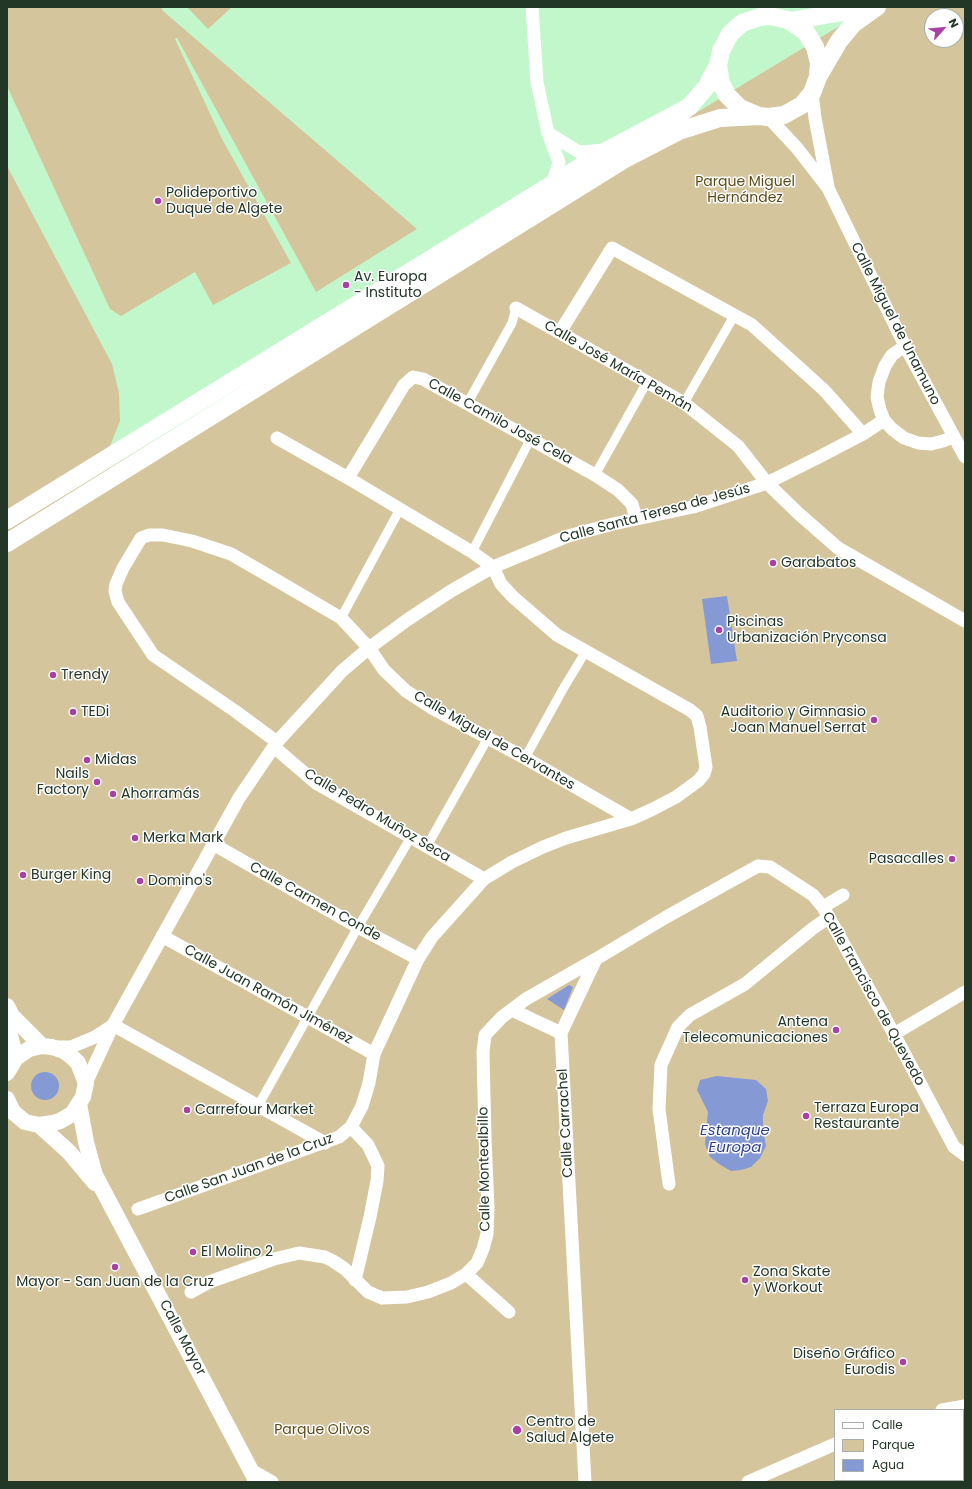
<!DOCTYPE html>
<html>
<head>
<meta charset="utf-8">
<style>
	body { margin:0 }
	#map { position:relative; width:972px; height:1489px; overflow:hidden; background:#c1f7ca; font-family:Poppins,sans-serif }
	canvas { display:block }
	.frame { position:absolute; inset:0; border:8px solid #223726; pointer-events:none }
	.legend { position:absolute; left:834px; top:1409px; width:130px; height:72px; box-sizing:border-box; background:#fff; border:1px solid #a7afa8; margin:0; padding:5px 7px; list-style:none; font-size:12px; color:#223726 }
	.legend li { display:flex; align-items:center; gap:8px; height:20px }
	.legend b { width:20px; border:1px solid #a7afa8 }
	.north { position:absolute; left:924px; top:8px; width:40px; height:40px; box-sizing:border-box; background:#fff; border:1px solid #a7afa8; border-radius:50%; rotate:63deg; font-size:11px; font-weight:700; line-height:16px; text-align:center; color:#223726 }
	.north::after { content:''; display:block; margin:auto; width:14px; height:18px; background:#a941a4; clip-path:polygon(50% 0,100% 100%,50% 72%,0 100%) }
</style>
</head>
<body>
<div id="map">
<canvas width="972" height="1489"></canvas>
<div class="frame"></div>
<ul class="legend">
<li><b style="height:5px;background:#fff"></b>Calle</li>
<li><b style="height:11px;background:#d5c59c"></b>Parque</li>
<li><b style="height:11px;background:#859ad5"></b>Agua</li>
</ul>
<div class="north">N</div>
</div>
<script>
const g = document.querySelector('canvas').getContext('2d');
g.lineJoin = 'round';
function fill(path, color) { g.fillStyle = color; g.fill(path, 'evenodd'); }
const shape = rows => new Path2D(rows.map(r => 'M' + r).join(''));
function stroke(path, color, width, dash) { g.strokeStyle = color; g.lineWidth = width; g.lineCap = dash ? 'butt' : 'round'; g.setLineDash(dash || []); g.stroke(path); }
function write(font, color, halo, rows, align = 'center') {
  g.font = font + ' Poppins,sans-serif'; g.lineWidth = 3; g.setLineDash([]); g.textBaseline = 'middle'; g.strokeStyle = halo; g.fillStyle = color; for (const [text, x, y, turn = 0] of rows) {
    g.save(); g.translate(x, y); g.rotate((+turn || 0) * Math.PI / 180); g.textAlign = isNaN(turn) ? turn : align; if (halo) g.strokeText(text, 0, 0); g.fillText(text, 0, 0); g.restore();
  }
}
const green = shape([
	[7,7,161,7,163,11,417,229,316,292,177,38,175,39,222,139,291,263,213,305,195,272,121,316,110,309,7,86],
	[187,7,232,7,208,29],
	[871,7,965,7,965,1482,7,1482,7,530],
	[932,16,956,16,956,40,932,40],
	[835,1410,963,1410,963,1480,835,1480],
	[7,166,112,364,119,393,120,421,108,451,7,525]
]);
const water = shape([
	[727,596,737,661,711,664,702,599],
	[569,985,573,987,564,1010,547,999],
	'31 1086a14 14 0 1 1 28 0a14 14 0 1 1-28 0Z',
	[717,1076,756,1080,766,1089,768,1101,763,1115,763,1129,766,1146,760,1158,751,1167,741,1170,731,1171,719,1164,710,1157,705,1144,708,1112,697,1090,700,1080]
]);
const pedestrian = shape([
	[684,403,734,316],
	[467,404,512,323,516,308],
	[595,475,647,382],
	[472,552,530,440],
	[341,618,400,509],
	[525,758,563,689,586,651],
	[427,846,488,738],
	[258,1106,358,927,411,837]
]);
const minor = shape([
	[532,7,537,82,548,133,559,162,552,185],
	[812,93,815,118,828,187],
	[768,117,797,148,828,188,905,346,965,457],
	[548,133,579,152,606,150],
	[516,308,684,403,738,446,767,483,798,513,838,548,965,621],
	[560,332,612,248,752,325,824,390,863,434],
	[905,346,892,355,885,366,879,382,877,397,880,410,884,420,892,429,904,438,918,443,931,444,943,441,953,437],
	[348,478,404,385,413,377,423,379,595,475,618,490,632,504,636,519],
	[277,742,235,711,153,655,118,602,115,591,116,584,123,568,141,538,149,535,163,535,192,541,231,554,264,573,341,618,369,648,384,670,406,691,432,708,525,758,631,819],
	[274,747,316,783,484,879],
	[213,844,358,927,418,959],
	[823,907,843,895],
	[162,936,374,1054],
	[512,1010,561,1033],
	[113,1025,325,1143],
	[894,1034,965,992],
	[55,1047,71,1047,95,1037,112,1026],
	[86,1083,113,1025,239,798,277,742,342,671,369,648,407,620,451,591,493,567,568,536,613,524,693,507,767,483,819,457,863,434,884,420],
	[351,1127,368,1145,378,1166,377,1181,370,1217,355,1280],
	[669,1184,659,1109,661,1065,678,1027,690,1015,745,984,812,929,829,917],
	[138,1209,339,1137,351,1127,362,1106,369,1083,374,1054,418,959,432,937,484,879,512,862,543,847,566,838,631,819,653,809,676,797,698,781,704,774,706,767,700,727,697,716,690,710,557,635,513,597,501,584,493,567,472,552,348,478,277,438],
	[466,1274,509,1312],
	[191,1292,209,1282,274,1259,299,1253,325,1257,333,1261,345,1269,368,1292,382,1298,407,1297,428,1292,451,1283,466,1274,477,1263,483,1249,487,1234,488,1208,485,1138,483,1052,485,1035,502,1017,526,999,596,959],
	[942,1410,965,1406],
	[251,1470,272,1482],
	[585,1482,561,1033,596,959,668,916,758,866,770,867,813,895,823,907,894,1034,954,1147,965,1155],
	[748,1482,835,1444]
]);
const tertiary = shape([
	[7,1006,12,1016,42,1046],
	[7,1024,16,1058],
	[7,1073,16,1058,29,1049,42,1046,52,1047,64,1051,73,1058,78,1063,86,1083,83,1097,72,1114,60,1121,53,1123,39,1125,25,1122,13,1112,7,1099],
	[79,1104,86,1142,95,1175,257,1482],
	[39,1125,69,1152,95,1183]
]);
const secondary = shape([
	[790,21,843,12,853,7],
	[818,77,819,63,815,47,806,32,788,20,770,16,760,17,742,23,730,34,721,51,718,65,721,83,727,95,740,108,759,116,768,117,784,115,802,105,812,93,818,77,839,41,853,24,877,7],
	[680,114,689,107,707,86,718,65],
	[7,520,608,150,689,107],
	[7,543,623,160,679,131,720,118,759,116]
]);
const markers = [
	[158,201,4,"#a941a4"],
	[346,285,4,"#a941a4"],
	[773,563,4,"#a941a4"],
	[719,630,4,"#a941a4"],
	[53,675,4,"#a941a4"],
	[73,712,4,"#a941a4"],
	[874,720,4,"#a941a4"],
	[87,760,4,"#a941a4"],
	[97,782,4,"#a941a4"],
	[113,794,4,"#a941a4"],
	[135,838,4,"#a941a4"],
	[952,859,4,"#a941a4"],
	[23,875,4,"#a941a4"],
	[140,881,4,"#a941a4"],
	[836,1030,4,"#a941a4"],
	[187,1110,4,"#a941a4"],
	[806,1116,4,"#a941a4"],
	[193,1252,4,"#a941a4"],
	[115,1267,4,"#a941a4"],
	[745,1280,4,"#a941a4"],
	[903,1362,4,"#a941a4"],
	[517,1430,5,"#a941a4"]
];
const parkNames = [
	["Parque Miguel",745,182],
	["Hernández",745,198],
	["Parque Olivos",322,1430]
];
const poiNames = [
	["Polideportivo",166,193],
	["Duque de Algete",166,209],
	["Av. Europa",354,277],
	["- Instituto",354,293],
	["Garabatos",781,563],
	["Piscinas",727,622],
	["Urbanización Pryconsa",727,638],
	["Trendy",61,675],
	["TEDi",81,712],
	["Auditorio y Gimnasio",866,712,"right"],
	["Joan Manuel Serrat",866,728,"right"],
	["Midas",95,760],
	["Nails",89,774,"right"],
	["Factory",89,790,"right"],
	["Ahorramás",121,794],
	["Merka Mark",143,838],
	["Pasacalles",944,859,"right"],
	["Burger King",31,875],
	["Domino's",148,881],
	["Antena",828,1022,"right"],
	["Telecomunicaciones",828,1038,"right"],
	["Terraza Europa",814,1108],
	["Restaurante",814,1124],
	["Carrefour Market",195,1110],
	["El Molino 2",201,1252],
	["Zona Skate",753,1272],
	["y Workout",753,1288],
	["Mayor - San Juan de la Cruz",115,1282,"center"],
	["Diseño Gráfico",895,1354,"right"],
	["Eurodis",895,1370,"right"],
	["Centro de",526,1422],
	["Salud Algete",526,1438]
];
const streetNames = [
	["Calle Miguel de Unamuno",895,324,63],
	["Calle José María Pemán",618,367,30],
	["Calle Camilo José Cela",500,422,29],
	["Calle Santa Teresa de Jesús",655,514,-15],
	["Calle Miguel de Cervantes",494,741,30],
	["Calle Pedro Muñoz Seca",377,816,31],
	["Calle Carmen Conde",315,902,29],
	["Calle Juan Ramón Jiménez",268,995,29],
	["Calle Francisco de Quevedo",873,999,61],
	["Calle Carrachel",566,1123,-93],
	["Calle San Juan de la Cruz",249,1169,-20],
	["Calle Montealbillo",485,1169,-91],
	["Calle Mayor",182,1338,62]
];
const waterNames = [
	["Estanque",735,1131],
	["Europa",735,1148]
];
fill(green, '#d5c59c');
fill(water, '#859ad5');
stroke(pedestrian, '#fff', 9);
stroke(minor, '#fff', 13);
stroke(tertiary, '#fff', 16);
stroke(secondary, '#fff', 18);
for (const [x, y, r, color] of markers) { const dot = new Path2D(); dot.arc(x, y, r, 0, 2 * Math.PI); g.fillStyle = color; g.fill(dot); stroke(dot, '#fff', 1.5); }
write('14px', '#5d4b17', '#fff', parkNames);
write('14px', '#223726', '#fff', poiNames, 'left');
write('14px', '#223726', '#fff', streetNames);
write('italic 15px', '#2f4189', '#fff', waterNames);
</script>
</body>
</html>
